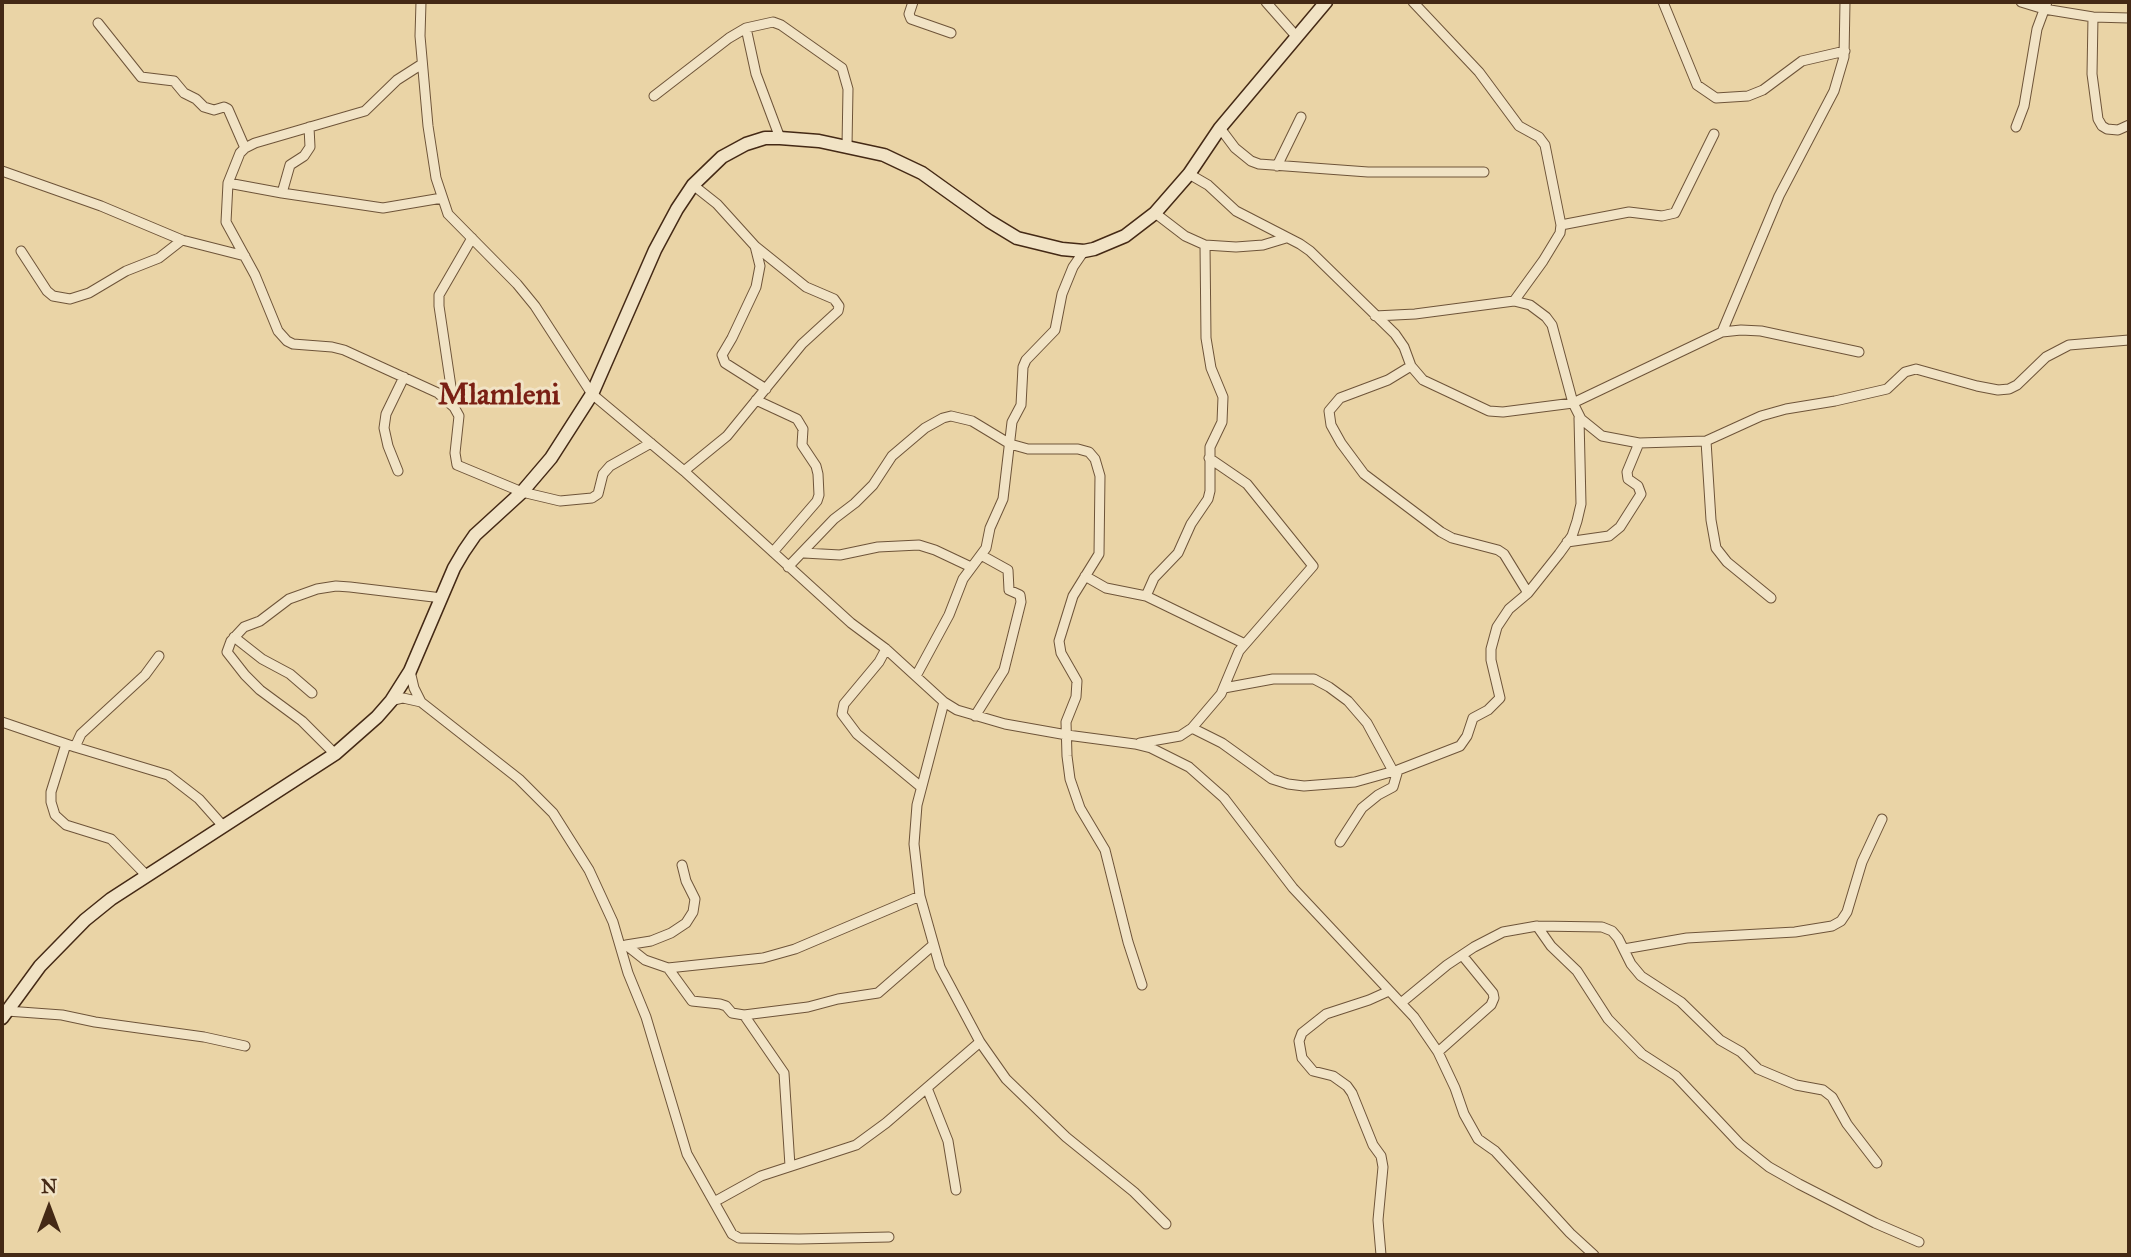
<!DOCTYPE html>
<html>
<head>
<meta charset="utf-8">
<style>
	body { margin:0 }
	#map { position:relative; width:2131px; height:1257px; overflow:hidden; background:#ead4a6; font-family:"IM FELL Great Primer",serif }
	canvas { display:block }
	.frame { position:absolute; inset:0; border:4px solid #442915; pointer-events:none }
	.north { position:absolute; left:14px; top:1173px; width:70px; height:70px; -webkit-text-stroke:5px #f1e3c5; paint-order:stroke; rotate:0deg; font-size:19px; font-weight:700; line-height:28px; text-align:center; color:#442915 }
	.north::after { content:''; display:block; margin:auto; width:24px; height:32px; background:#442915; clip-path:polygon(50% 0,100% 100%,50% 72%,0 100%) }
</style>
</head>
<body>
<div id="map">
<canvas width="2131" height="1257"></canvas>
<div class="frame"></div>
<div class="north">N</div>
</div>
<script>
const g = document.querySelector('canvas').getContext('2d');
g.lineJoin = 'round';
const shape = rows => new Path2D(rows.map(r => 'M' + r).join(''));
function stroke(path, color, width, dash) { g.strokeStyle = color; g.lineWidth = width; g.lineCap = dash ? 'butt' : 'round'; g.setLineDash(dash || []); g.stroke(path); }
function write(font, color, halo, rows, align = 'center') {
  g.font = font + ' "IM FELL Great Primer",serif'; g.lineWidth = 6; g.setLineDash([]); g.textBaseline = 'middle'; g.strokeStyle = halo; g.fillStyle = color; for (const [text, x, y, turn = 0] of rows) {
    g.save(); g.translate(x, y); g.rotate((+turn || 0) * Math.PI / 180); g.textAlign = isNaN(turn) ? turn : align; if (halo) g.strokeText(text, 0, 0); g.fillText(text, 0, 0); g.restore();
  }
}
const street = shape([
	[421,2,420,36,428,126,436,178,448,214,517,284,535,306,592,394,684,471,851,623,886,649,944,702,957,710,1005,724,1067,735,1135,744,1151,748,1189,767,1224,798,1293,888,1414,1017,1438,1052,1455,1088,1464,1114,1478,1139,1495,1151,1570,1233,1594,1255],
	[913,2,909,14,911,19,951,33],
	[1266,2,1296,36],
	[1413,2,1479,72,1519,126,1539,137,1545,145,1561,225,1560,233,1543,261,1514,301],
	[1663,2,1697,85,1716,98,1748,96,1763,90,1802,61,1845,51],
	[2021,2,2044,9,2093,17,2129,18],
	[2093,17,2092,74,2098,119,2102,126,2107,129,2118,130,2129,125],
	[98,23,141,77,174,81,184,93,196,99,204,107,214,110,224,107,228,109,245,148],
	[746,28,756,74,780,138],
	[422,64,397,80,365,111,255,143,245,148,240,153,228,183,226,222,255,275,278,331,287,341,293,344,332,347,344,350,438,393,454,407,459,416,455,453,457,465,522,492,560,501,592,498,598,494,603,474,610,466,651,443],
	[654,96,729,38,746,28,773,22,781,25,842,68,848,89,847,146],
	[2016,127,2024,106,2037,29,2047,2],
	[1220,128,1235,148,1251,161,1259,164,1368,172,1484,172],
	[1277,166,1301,117],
	[2,171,101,206,182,240,245,256],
	[1189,174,1208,185,1236,211,1300,244,1310,251,1395,334,1404,347,1411,366,1423,380,1489,411,1503,412,1573,403,1722,332,1741,330,1761,331,1859,352],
	[228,183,282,193,290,165,304,156,310,147,309,127],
	[693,185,717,204,755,246,760,266,756,287,732,338,722,355,725,363,766,389],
	[282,193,383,208,442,198],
	[1155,213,1185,236,1205,245,1236,247,1263,245,1286,238],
	[1561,225,1629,212,1662,216,1675,213,1714,134],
	[1205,245,1206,338,1211,368,1223,397,1222,422,1210,447,1210,491,1208,499,1191,524,1178,553,1154,578,1146,596,1245,644],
	[21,251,47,291,53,296,70,299,89,293,126,271,159,258,182,240],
	[1375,316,1415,314,1514,301,1530,305,1546,317,1552,325,1573,403,1581,419,1602,436,1639,443,1706,441,1761,416,1786,409,1835,401,1887,389,1905,372,1916,369,1977,386,1998,390,2009,389,2017,385,2046,357,2069,345,2129,340],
	[1722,332,1779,196,1834,91,1844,57,1845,2],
	[1411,366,1388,380,1340,398,1329,411,1331,425,1341,443,1364,474,1441,532,1452,538,1498,550,1504,554,1528,593],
	[756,400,797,419,803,429,802,445,816,466,818,474,819,495,817,501,773,552],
	[454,407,439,306,439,295,472,238],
	[1706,441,1711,520,1716,548,1727,562,1771,598],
	[398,471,388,446,384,428,386,414,404,377],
	[684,471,727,436,802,344,838,311,839,306,834,299,806,287,755,246],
	[1567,542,1609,536,1620,527,1641,494,1638,486,1628,479,1627,472,1639,443],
	[804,553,840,555,878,547,919,545,935,550,971,567],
	[788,567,834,519,855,503,873,485,892,456,925,428,943,418,951,416,972,421,1010,444,1028,449,1078,449,1089,452,1095,459,1100,476,1099,554,1073,596,1059,641,1061,653,1077,681,1076,697,1066,722,1067,756,1070,779,1080,808,1105,850,1128,942,1142,985],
	[1085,576,1106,588,1146,596],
	[234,637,262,659,290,674,312,693],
	[886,649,879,662,844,704,842,714,857,734,921,787],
	[410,671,414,688,421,702,519,779,553,813,589,870,613,922,628,973,646,1017,687,1154,732,1234,739,1238,799,1239,889,1237],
	[916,676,949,615,963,579,986,548,990,528,1003,499,1012,422,1021,405,1023,367,1026,360,1055,330,1062,294,1073,267,1084,251],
	[1224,688,1273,679,1314,679,1329,687,1348,701,1367,723,1393,771],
	[391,701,403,698,421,702],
	[944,702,917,805,914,844,920,896,940,967,980,1042,1006,1079,1066,1137,1134,1192,1166,1224],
	[975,716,1004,670,1021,602,1020,595,1009,590,1008,570,981,555],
	[2,722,75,747,168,775,199,799,223,826],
	[1192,728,1222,743,1272,779,1288,784,1304,786,1355,782,1398,770,1460,746,1467,736,1473,718,1488,710,1500,698,1491,660,1491,649,1497,627,1509,609,1528,593,1559,554,1572,536,1577,521,1581,504,1579,418],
	[1140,743,1180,736,1192,728,1221,694,1239,651,1313,566,1247,484,1209,458],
	[66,744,51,792,51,802,55,815,66,825,111,839,147,876],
	[75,747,81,734,145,675,159,656],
	[335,754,302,721,260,690,245,675,227,652,231,641,244,627,260,621,289,599,317,589,336,586,350,587,442,598],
	[1340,842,1362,808,1378,795,1393,787,1398,770],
	[1537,926,1551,946,1577,971,1608,1019,1642,1054,1676,1076,1740,1144,1769,1167,1799,1184,1875,1223,1919,1242],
	[626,945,645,960,668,968,763,958,795,949,920,896],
	[626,945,651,941,671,933,686,923,693,912,695,899,686,881,682,865],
	[1624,949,1687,938,1795,932,1832,926,1841,921,1847,912,1862,862,1882,819],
	[668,968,692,1001,720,1004,726,1006,732,1013,744,1015,808,1007,838,999,878,993,932,946],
	[1401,1003,1447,965,1474,947,1503,932,1537,926,1602,927,1612,931,1618,938,1631,964,1641,976,1681,1002,1720,1040,1741,1052,1758,1069,1796,1085,1823,1090,1832,1097,1847,1124,1877,1163],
	[7,1011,62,1015,95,1022,204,1037,245,1046],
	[744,1015,784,1073,790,1166],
	[1438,1052,1491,1005,1494,998,1493,993,1462,955],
	[927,1088,948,1141,956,1190],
	[714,1202,761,1176,856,1145,886,1123,980,1042],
	[1381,1255,1378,1220,1383,1167,1381,1156,1373,1145,1352,1093,1347,1086,1333,1076,1313,1071,1302,1058,1299,1041,1302,1033,1326,1014,1369,1000,1389,991]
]);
const secondary = shape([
	[2,1018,40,966,85,920,111,899,335,754,377,717,391,701,410,671,454,568,464,551,475,535,522,492,551,458,592,394,655,250,677,209,693,185,722,157,746,144,765,138,780,138,819,141,884,155,922,173,989,221,1017,238,1062,249,1084,251,1094,249,1125,236,1155,213,1189,174,1220,128,1326,2]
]);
const quarterNames = [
	["Mlamleni",499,397]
];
stroke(street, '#6e5439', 11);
stroke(secondary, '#442915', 15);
stroke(street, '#f1e3c5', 9);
stroke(secondary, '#f1e3c5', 12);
write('bold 30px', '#7a1f14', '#f1e3c5', quarterNames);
</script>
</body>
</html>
